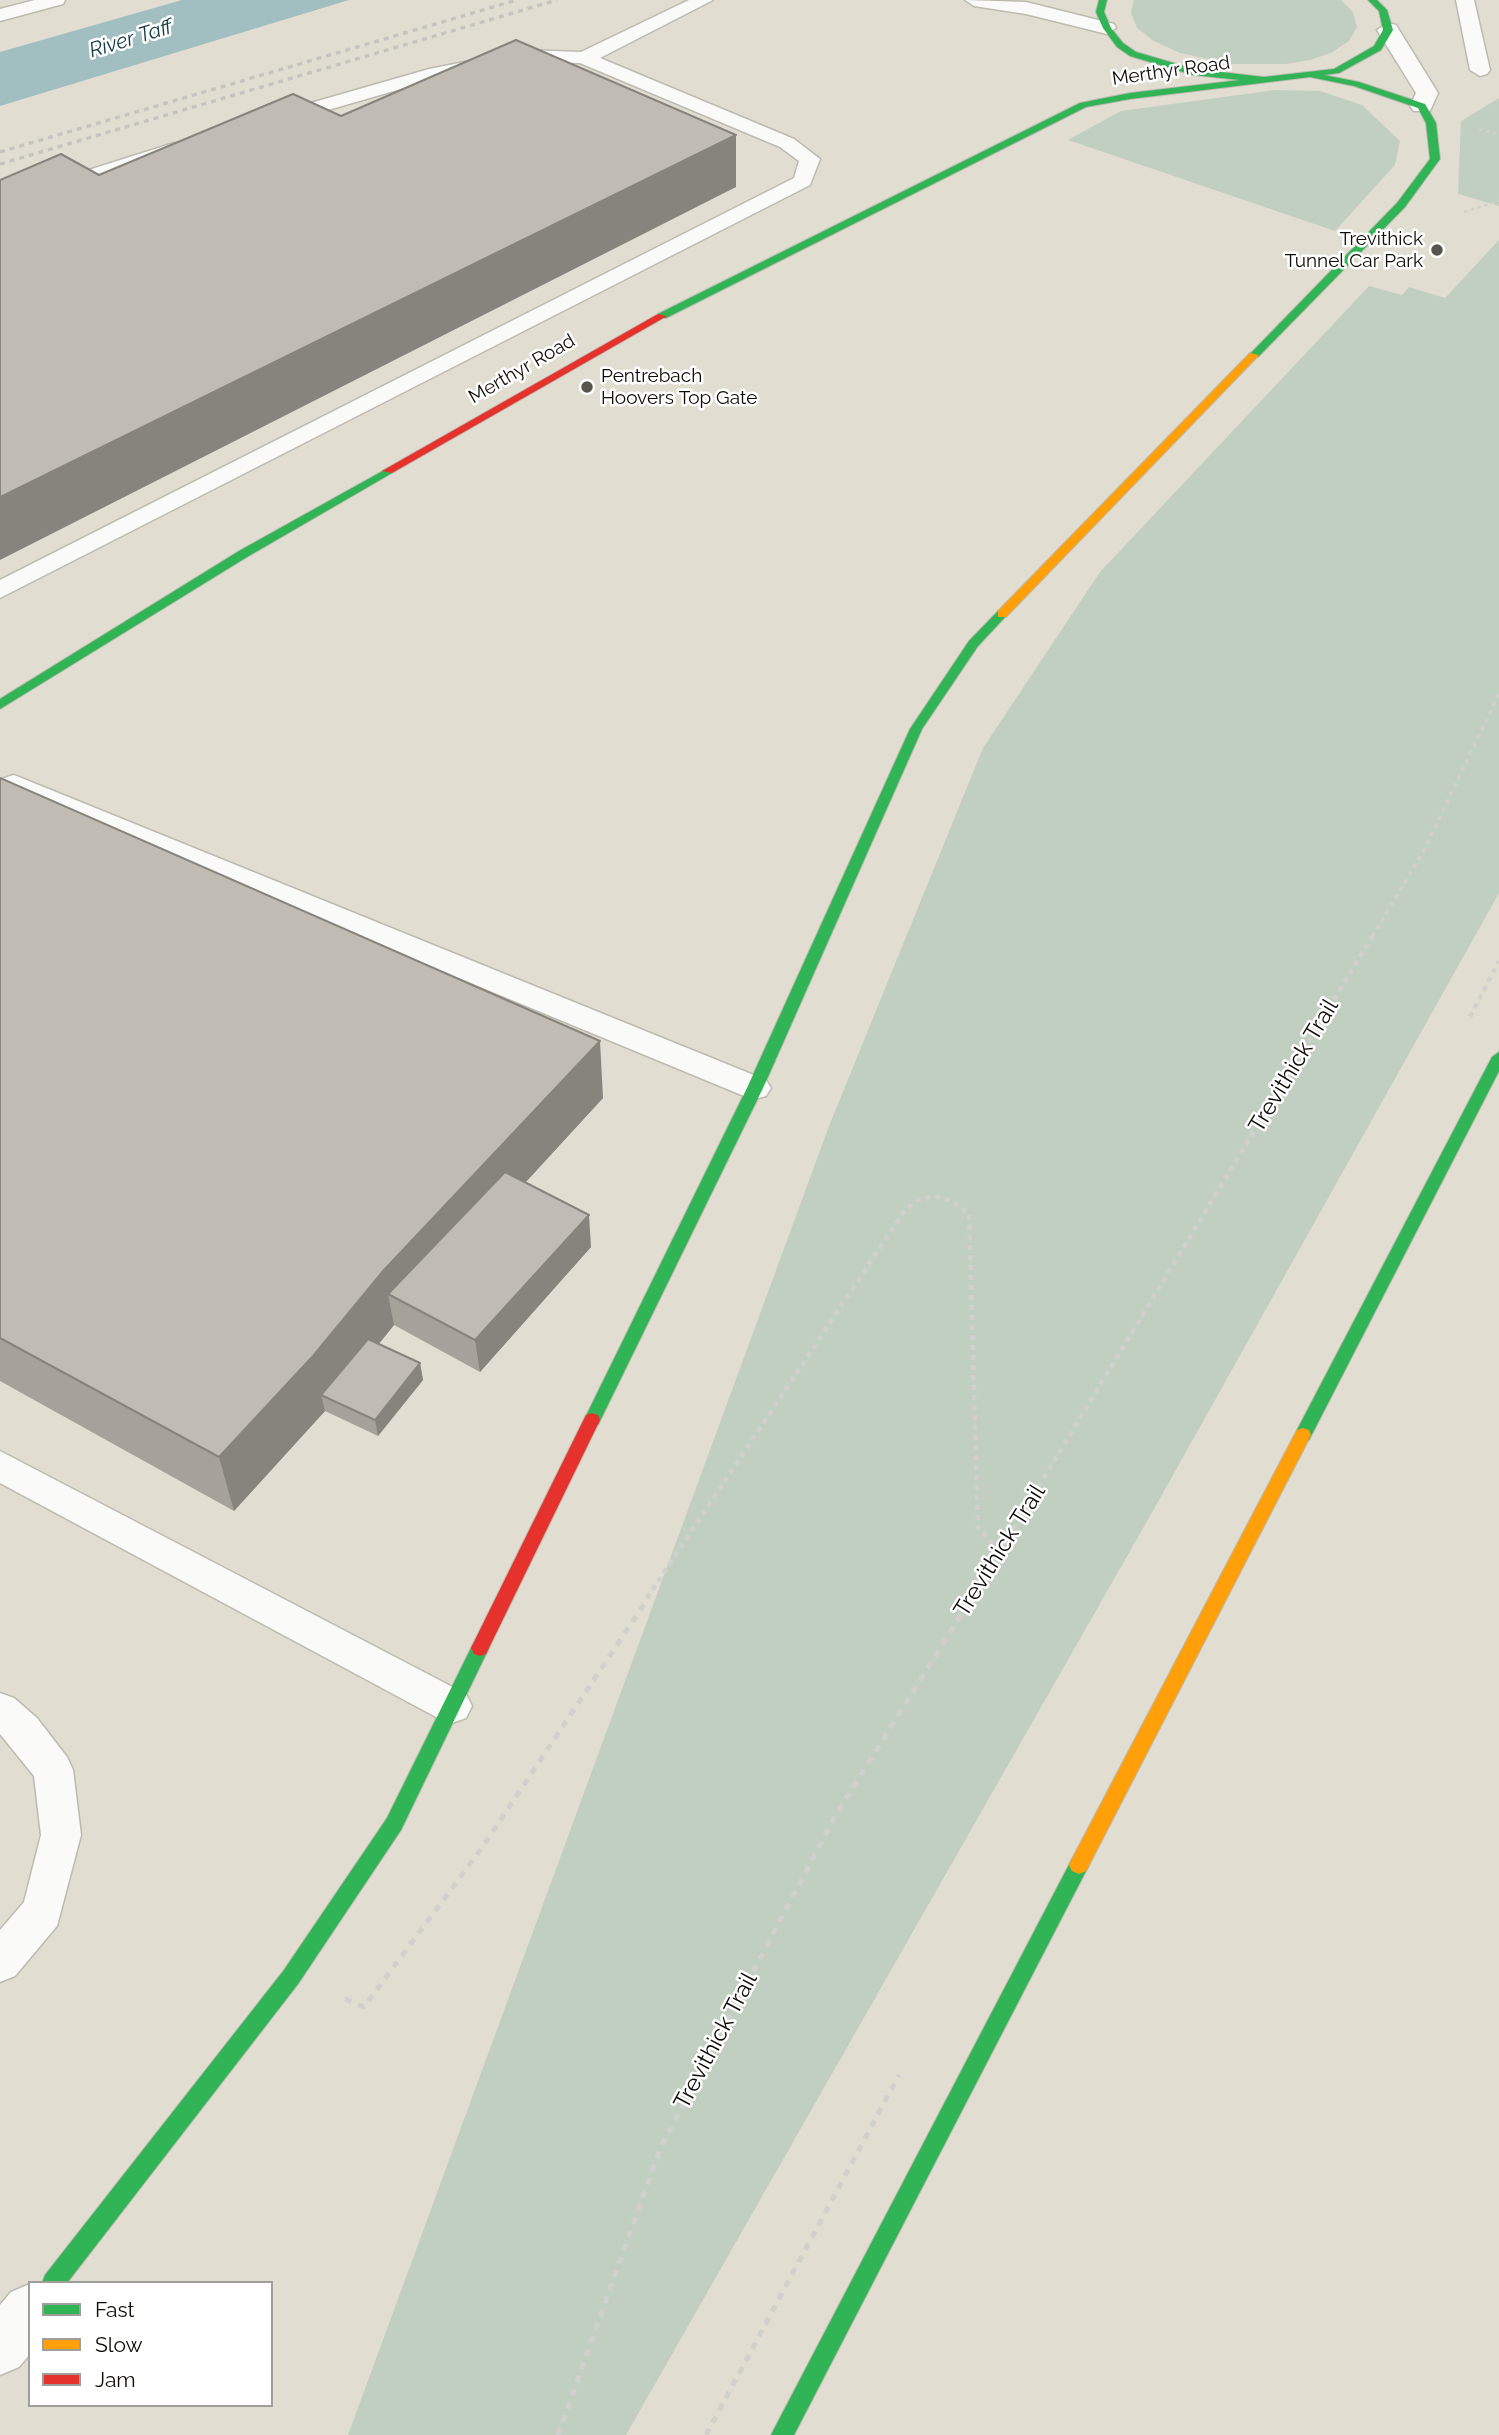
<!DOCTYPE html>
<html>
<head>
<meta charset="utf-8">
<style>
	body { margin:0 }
	#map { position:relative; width:1499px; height:2435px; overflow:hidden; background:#e1ded1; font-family:Raleway,sans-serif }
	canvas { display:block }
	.legend { position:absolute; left:28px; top:2281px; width:245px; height:126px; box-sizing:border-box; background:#fff; border:2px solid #9f9e9b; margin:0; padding:9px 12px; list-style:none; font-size:21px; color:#0e0c05 }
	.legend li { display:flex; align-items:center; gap:14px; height:35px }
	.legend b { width:35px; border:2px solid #9f9e9b }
</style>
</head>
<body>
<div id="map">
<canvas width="1499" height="2435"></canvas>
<ul class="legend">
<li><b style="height:9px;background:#30b455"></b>Fast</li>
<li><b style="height:9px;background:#ff9f0a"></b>Slow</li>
<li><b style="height:9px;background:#e5322d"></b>Jam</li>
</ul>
</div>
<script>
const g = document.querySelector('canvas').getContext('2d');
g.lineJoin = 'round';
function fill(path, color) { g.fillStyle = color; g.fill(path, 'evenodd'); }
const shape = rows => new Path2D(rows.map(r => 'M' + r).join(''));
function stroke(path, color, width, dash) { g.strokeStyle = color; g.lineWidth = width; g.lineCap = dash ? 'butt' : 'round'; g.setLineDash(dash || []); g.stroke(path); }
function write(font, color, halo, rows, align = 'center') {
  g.font = font + ' Raleway,sans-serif'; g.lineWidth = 5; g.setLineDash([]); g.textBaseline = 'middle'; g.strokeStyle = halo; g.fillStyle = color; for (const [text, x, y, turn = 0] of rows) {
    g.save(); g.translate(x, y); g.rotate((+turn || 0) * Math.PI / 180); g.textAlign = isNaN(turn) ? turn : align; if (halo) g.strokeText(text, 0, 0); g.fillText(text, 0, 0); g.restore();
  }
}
const green = shape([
	[1134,0,1341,0,1353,12,1357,27,1349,41,1331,53,1310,60,1286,64,1231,64,1180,53,1154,41,1137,28,1131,13],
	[1275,90,1320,91,1362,105,1400,141,1395,165,1335,231,1068,140,1121,111],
	[1499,98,1499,206,1458,194,1461,121],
	[1499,240,1499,893,1154,1509,626,2435,348,2435,829,1126,983,748,1100,572,1369,286,1402,295,1409,287,1445,298]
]);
const water = shape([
	[182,0,349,0,0,106,0,52]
]);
const pathFar3 = shape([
	[1479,130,1499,134],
	[1464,212,1499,201]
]);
const pathFar2 = shape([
	[1372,937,1424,850,1499,694]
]);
const pathFar1 = shape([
	[1470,1017,1499,961],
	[647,1598,905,1210,918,1200,935,1196,952,1201,969,1214,978,1528,1000,1551],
	[971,1598,1373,935]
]);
const path = shape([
	[345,1999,364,2007,481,1849,649,1597],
	[558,2435,660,2149,834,1818,972,1597],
	[706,2435,899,2075]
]);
const lane = shape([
	[35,0,65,0,63,4,0,21,0,9,35,0],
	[689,0,713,0,600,58,794,139,820,159,810,185,0,598,0,580,794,178,799,161,780,147,580,63,526,62,432,80,276,125,266,119,269,115,429,69,526,50,581,52,689,0],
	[965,0,1026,2,1114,24,1116,28,1107,34,1026,14,974,6,965,0],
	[1456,0,1474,0,1490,70,1487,74,1480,76,1470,70,1456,0],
	[174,143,184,149,181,153,0,211,0,198,174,143],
	[14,775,766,1080,771,1088,766,1096,755,1099,744,1096,4,790,0,784,4,778,14,775],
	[0,1451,466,1694,472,1706,466,1718,452,1723,438,1718,0,1483,0,1451],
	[0,1693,14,1698,37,1718,67,1757,73,1770,81,1835,57,1926,15,1976,0,1982,0,1930,24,1902,41,1835,34,1776,0,1734,0,1693]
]);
const street = shape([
	[1388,23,1396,25,1438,93,1430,111,1414,111,1410,106,1416,93,1377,30,1388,23],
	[30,2284,30,2354,19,2367,0,2375,0,2305,11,2292,30,2284]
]);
const fast = shape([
	[1099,0,1107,0,1104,12,1111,28,1123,43,1136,52,1194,69,1264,77,1334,69,1374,46,1383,30,1379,11,1368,0,1377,0,1387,10,1393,30,1381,50,1339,73,1324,75,1359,82,1425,104,1436,123,1440,159,1405,207,1258,357,1249,355,1397,203,1430,159,1426,123,1418,108,1354,86,1310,77,1130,99,1086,107,666,318,658,318,658,314,1080,103,1130,93,1240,80,1193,75,1130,56,1117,47,1103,28,1096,12,1099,0],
	[388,468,392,469,392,473,247,557,0,709,0,699,239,551,388,468],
	[1002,610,1008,614,978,646,922,729,763,1088,598,1425,592,1427,586,1425,584,1420,747,1088,910,729,969,641,998,611,1002,610],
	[1499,1052,1499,1071,1309,1440,1303,1442,1297,1440,1295,1435,1297,1430,1492,1057,1499,1052],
	[480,1640,486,1642,489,1648,401,1830,298,1984,67,2283,42,2283,45,2275,284,1970,387,1818,474,1642,480,1640],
	[1079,1856,1086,1859,1089,1865,1086,1871,794,2435,771,2435,1072,1859,1079,1856]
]);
const slow = shape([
	[1250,353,1259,355,1006,617,998,617,998,611,1250,353],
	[1303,1428,1309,1430,1311,1435,1086,1871,1079,1874,1072,1871,1069,1865,1072,1859,1297,1430,1303,1428]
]);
const jam = shape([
	[658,314,667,316,392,473,382,471,658,314],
	[592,1413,598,1415,600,1420,486,1654,480,1656,474,1654,471,1648,474,1642,586,1415,592,1413]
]);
const rail = shape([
	[0,152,517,0],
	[0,164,557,0]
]);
const wall = shape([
	[0,778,603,1098,525,1183,591,1247,480,1372,394,1325,379,1344,420,1363,423,1380,378,1436,325,1411,234,1511,0,1381]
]);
const shadedWall = shape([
	[736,135,736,187,0,560,0,497],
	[600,1041,603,1098,412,1306,388,1294,394,1325,333,1400,321,1395,325,1411,234,1511,219,1457,384,1270],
	[589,1215,591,1247,480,1372,475,1340],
	[420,1363,423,1380,378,1436,375,1420]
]);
const building = shape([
	[516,40,736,135,0,497,0,180,61,154,99,175,293,94,341,116,516,40],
	[0,778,600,1041,384,1270,313,1356,219,1457,0,1338,0,778],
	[505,1172,589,1215,475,1340,388,1294,505,1172],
	[368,1339,420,1363,375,1420,321,1395,368,1339]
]);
const markers = [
	[1437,250,7,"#58564c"],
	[587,387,7,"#58564c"]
];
const farStreetnames = [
	["Merthyr Road",1171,71,-8],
	["Merthyr Road",522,369,-30]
];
const farPoinames = [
	["Trevithick",1423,239],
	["Tunnel Car Park",1423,261],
	["Pentrebach",601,376,"left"],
	["Hoovers Top Gate",601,398,"left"]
];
const farWaternames = [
	["River Taff",131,39,-17]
];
const streetNames = [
	["Trevithick Trail",1294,1066,-59],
	["Trevithick Trail",1000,1551,-58],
	["Trevithick Trail",716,2041,-62]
];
fill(green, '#c1cfc0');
fill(water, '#a1bec1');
stroke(lane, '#bdbab0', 3);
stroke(street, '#bdbab0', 3);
stroke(fast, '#bdbab0', 2);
stroke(slow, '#bdbab0', 2);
stroke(jam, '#bdbab0', 2);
stroke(pathFar3, '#d1d0cd', 2.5, [3.5, 3.5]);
stroke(pathFar2, '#d1d0cd', 3.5, [4.5, 4.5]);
stroke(pathFar1, '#d1d0cd', 4.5, [5, 5]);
stroke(path, '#d1d0cd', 5, [7, 7]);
fill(lane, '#fafaf8');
fill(street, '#fafaf8');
fill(fast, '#30b455');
fill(slow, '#ff9f0a');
fill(jam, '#e5322d');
stroke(rail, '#c6c4c1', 3.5, [5, 5]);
fill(wall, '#a6a29a');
fill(shadedWall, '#87847d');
fill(building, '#c1bcb3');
stroke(building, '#87847d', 2);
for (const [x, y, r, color] of markers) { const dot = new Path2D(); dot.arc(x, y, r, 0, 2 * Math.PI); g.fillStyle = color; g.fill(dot); stroke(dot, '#fff', 2.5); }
write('19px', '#0e0c05', '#fff', farStreetnames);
write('19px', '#0e0c05', '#fff', farPoinames, 'right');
write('italic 21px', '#123b43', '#fff', farWaternames);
write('23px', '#0e0c05', '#fff', streetNames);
</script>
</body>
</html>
